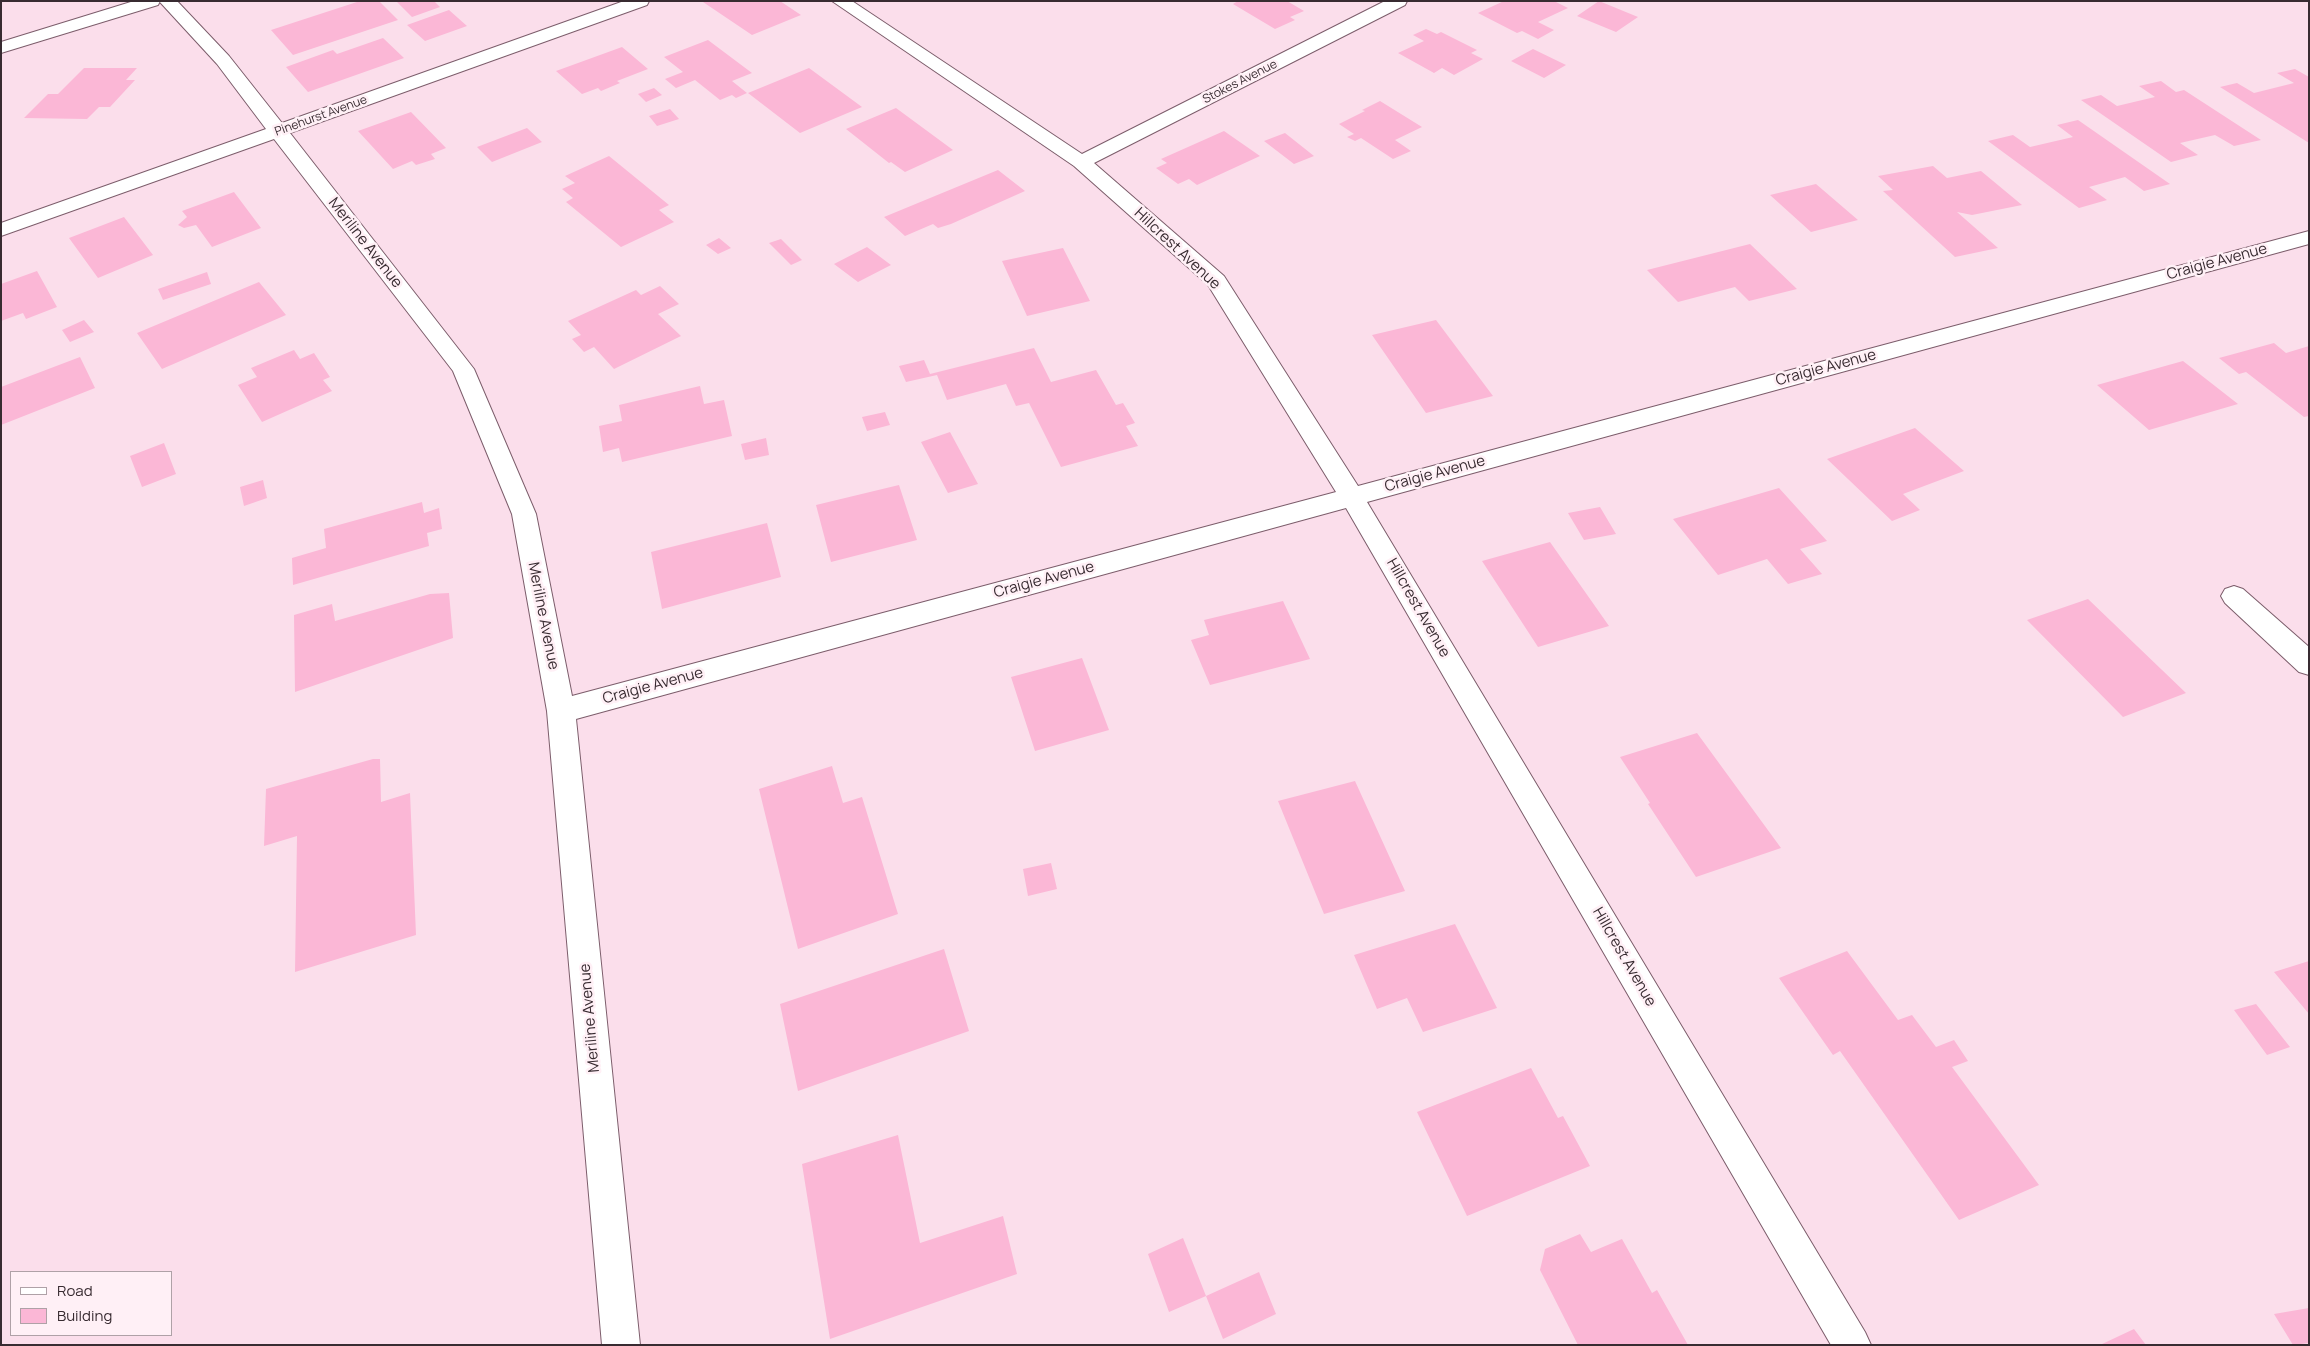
<!DOCTYPE html>
<html>
<head>
<meta charset="utf-8">
<style>
	body { margin:0 }
	#map { position:relative; width:2310px; height:1346px; overflow:hidden; background:#fbdeeb; font-family:Manrope,sans-serif }
	canvas { display:block }
	.frame { position:absolute; inset:0; border:2px solid #382b31; pointer-events:none }
	.legend { position:absolute; left:10px; top:1271px; width:162px; height:65px; box-sizing:border-box; background:#fff0f6; border:1px solid #afa1a7; margin:0; padding:6px 9px; list-style:none; font-size:15px; color:#382b31 }
	.legend li { display:flex; align-items:center; gap:10px; height:25px }
	.legend b { width:25px; border:1px solid #afa1a7 }
</style>
</head>
<body>
<div id="map">
<canvas width="2310" height="1346"></canvas>
<div class="frame"></div>
<ul class="legend">
<li><b style="height:6px;background:#fff"></b>Road</li>
<li><b style="height:14px;background:#fbb7d6"></b>Building</li>
</ul>
</div>
<script>
const g = document.querySelector('canvas').getContext('2d');
g.lineJoin = 'round';
function fill(path, color) { g.fillStyle = color; g.fill(path, 'evenodd'); }
const shape = rows => new Path2D(rows.map(r => 'M' + r).join(''));
function stroke(path, color, width, dash) { g.strokeStyle = color; g.lineWidth = width; g.lineCap = dash ? 'butt' : 'round'; g.setLineDash(dash || []); g.stroke(path); }
function write(font, color, halo, rows, align = 'center') {
  g.font = font + ' Manrope,sans-serif'; g.lineWidth = 5; g.setLineDash([]); g.textBaseline = 'middle'; g.strokeStyle = halo; g.fillStyle = color; for (const [text, x, y, turn = 0] of rows) {
    g.save(); g.translate(x, y); g.rotate((+turn || 0) * Math.PI / 180); g.textAlign = isNaN(turn) ? turn : align; if (halo) g.strokeText(text, 0, 0); g.fillText(text, 0, 0); g.restore();
  }
}
const building = shape([
	[360,1,379,1,398,20,293,55,271,30],
	[399,1,434,1,440,7,412,17,397,2],
	[780,1,801,15,752,35,703,2],
	[1238,1,1287,1,1304,11,1290,17,1295,20,1275,29,1233,4],
	[1504,1,1554,1,1568,8,1538,22,1554,30,1538,39,1522,31,1517,33,1478,13],
	[1599,1,1638,17,1616,32,1577,16],
	[449,10,467,26,425,41,407,25],
	[1426,29,1437,34,1441,32,1477,50,1471,53,1483,59,1454,75,1442,68,1434,73,1398,53,1424,41,1413,35],
	[383,38,404,58,308,92,286,67,333,50,337,54],
	[708,40,752,73,732,81,747,93,736,98,732,95,720,100,695,80,676,88,665,79,683,72,664,57],
	[622,47,648,69,617,81,620,83,601,91,598,88,582,94,556,71],
	[1533,49,1566,65,1544,78,1511,61],
	[84,68,137,68,126,80,135,80,110,107,99,107,87,119,24,118,48,94,58,94],
	[809,68,862,107,800,133,748,93],
	[2295,69,2309,77,2309,143,2220,87,2237,83,2254,93,2294,83,2277,73],
	[2161,81,2176,92,2184,90,2261,140,2234,146,2215,135,2180,143,2198,155,2171,162,2081,100,2101,95,2117,106,2155,97,2139,86],
	[654,88,662,95,646,102,638,94],
	[1380,101,1422,127,1395,140,1411,151,1393,159,1361,138,1355,141,1347,137,1354,134,1339,124,1365,111,1362,110],
	[896,108,953,150,905,172,891,162,889,163,846,129],
	[670,109,679,119,657,126,649,116],
	[411,112,446,148,431,154,435,159,416,165,412,161,393,169,358,131],
	[2078,120,2170,184,2144,191,2125,177,2089,187,2107,200,2079,208,1988,141,2013,135,2030,147,2073,137,2057,125],
	[527,128,542,142,492,162,477,147],
	[1224,131,1260,156,1197,185,1189,179,1178,184,1156,168,1167,163,1161,159],
	[1285,133,1314,156,1294,164,1264,141],
	[609,156,669,205,659,210,674,222,621,247,566,202,573,198,562,189,575,183,565,176],
	[1933,166,1947,178,1981,171,2022,205,1972,215,1957,212,1998,248,1955,257,1883,191,1893,190,1878,176],
	[998,170,1025,191,951,224,938,228,933,224,905,236,884,217],
	[1816,184,1858,220,1811,232,1770,195],
	[234,192,261,228,212,247,196,225,184,228,178,225,187,217,182,211],
	[124,217,153,255,98,278,69,238],
	[719,238,731,248,718,254,706,245],
	[781,239,802,260,791,265,769,243],
	[1750,244,1797,289,1749,301,1735,287,1678,302,1647,270],
	[867,247,891,265,858,282,834,264],
	[1063,248,1090,301,1027,316,1002,261],
	[37,271,57,307,26,319,23,313,1,321,1,284],
	[207,272,211,284,163,300,158,289],
	[259,282,286,315,162,369,137,333],
	[660,286,679,304,658,314,681,336,614,369,594,347,584,352,572,339,581,335,568,321,636,290,641,295],
	[84,320,94,332,70,342,62,330],
	[1436,320,1493,396,1426,413,1372,335],
	[2274,343,2286,353,2309,346,2309,416,2304,417,2246,372,2239,374,2219,358],
	[1034,348,1051,382,1096,370,1116,405,1123,403,1135,423,1126,426,1138,446,1061,467,1029,403,1016,406,1006,384,947,400,937,375,906,382,899,366,924,360,930,374],
	[294,350,300,359,314,353,330,377,323,380,332,391,262,422,238,385,257,377,251,368],
	[80,357,95,388,1,425,1,387],
	[2183,361,2238,404,2149,430,2097,385],
	[700,386,704,404,724,400,732,436,622,462,619,448,603,452,599,426,622,421,619,405],
	[885,412,890,425,867,431,862,417],
	[1915,428,1964,471,1903,494,1920,510,1892,521,1827,459],
	[950,432,978,484,948,493,921,442],
	[766,438,769,455,745,460,741,444],
	[164,443,176,474,142,487,130,456],
	[263,480,267,498,244,506,240,487],
	[899,485,917,540,831,562,816,505],
	[1779,488,1827,541,1800,549,1822,574,1788,584,1767,559,1718,575,1673,519],
	[422,502,424,513,439,508,442,529,427,533,429,546,293,585,292,558,326,548,324,529],
	[1600,507,1616,534,1584,540,1568,513],
	[767,523,781,577,662,609,651,552],
	[1550,542,1609,626,1538,647,1482,561],
	[449,593,453,638,295,692,294,615,332,604,335,621,430,594],
	[2088,599,2186,693,2123,717,2027,620],
	[1283,601,1310,659,1210,685,1191,640,1209,635,1204,620],
	[1082,658,1109,730,1035,751,1011,677],
	[1697,733,1781,848,1696,877,1648,804,1650,803,1620,757],
	[373,759,380,759,381,802,410,793,416,935,295,972,297,836,264,846,266,789],
	[832,766,843,803,862,797,898,914,798,949,759,789],
	[1355,781,1405,891,1324,914,1278,801],
	[1051,863,1057,889,1028,896,1023,869],
	[1455,924,1497,1008,1423,1032,1407,998,1377,1009,1354,955],
	[944,949,969,1031,798,1091,780,1004],
	[1847,951,1898,1020,1912,1015,1936,1047,1954,1040,1968,1061,1952,1067,2039,1185,1959,1220,1840,1051,1833,1055,1779,978],
	[2309,961,2309,1014,2274,972],
	[2256,1004,2290,1047,2267,1055,2234,1010],
	[1531,1068,1558,1118,1563,1116,1590,1166,1467,1216,1417,1112],
	[898,1135,920,1243,1003,1216,1017,1274,830,1339,802,1164],
	[1580,1234,1591,1252,1622,1239,1652,1293,1657,1290,1688,1345,1578,1345,1540,1270,1545,1249],
	[1183,1238,1206,1296,1169,1312,1148,1254],
	[1259,1272,1276,1314,1223,1339,1206,1296],
	[2309,1308,2309,1343,2293,1345,2274,1314],
	[2134,1329,2146,1345,2100,1345]
]);
const lane = shape([
	[134,1,160,1,158,5,1,53,1,42,134,1]
]);
const street = shape([
	[159,1,177,1,229,56,282,123,624,1,649,1,647,5,290,133,474,369,536,514,572,696,1336,492,1208,285,1074,166,832,1,852,1,1082,154,1385,1,1407,1,1405,5,1094,163,1224,276,1358,486,2309,231,2309,244,1367,502,1865,1332,1871,1345,1831,1345,1346,508,576,719,640,1345,602,1345,547,711,512,514,453,371,274,139,1,236,1,223,266,129,217,64,159,1],
	[2234,586,2243,589,2309,647,2309,675,2299,672,2225,603,2221,596,2225,589,2234,586]
]);
const farStreetnames = [
	["Stokes Avenue",1240,82,-27],
	["Pinehurst Avenue",321,116,-20]
];
const streetNames = [
	["Meriline Avenue",365,243,52],
	["Hillcrest Avenue",1177,249,43],
	["Craigie Avenue",2217,262,-15],
	["Craigie Avenue",1826,368,-15],
	["Craigie Avenue",1435,474,-15],
	["Craigie Avenue",1044,580,-15],
	["Hillcrest Avenue",1418,608,60],
	["Meriline Avenue",543,616,79],
	["Craigie Avenue",653,686,-15],
	["Hillcrest Avenue",1624,957,60],
	["Meriline Avenue",590,1018,-95]
];
fill(building, '#fbb7d6');
stroke(lane, '#7c5d6b', 2);
stroke(street, '#7c5d6b', 2);
fill(lane, '#fff');
fill(street, '#fff');
write('12px', '#382b31', '#fff0f6', farStreetnames);
write('15px', '#382b31', '#fff0f6', streetNames);
</script>
</body>
</html>
